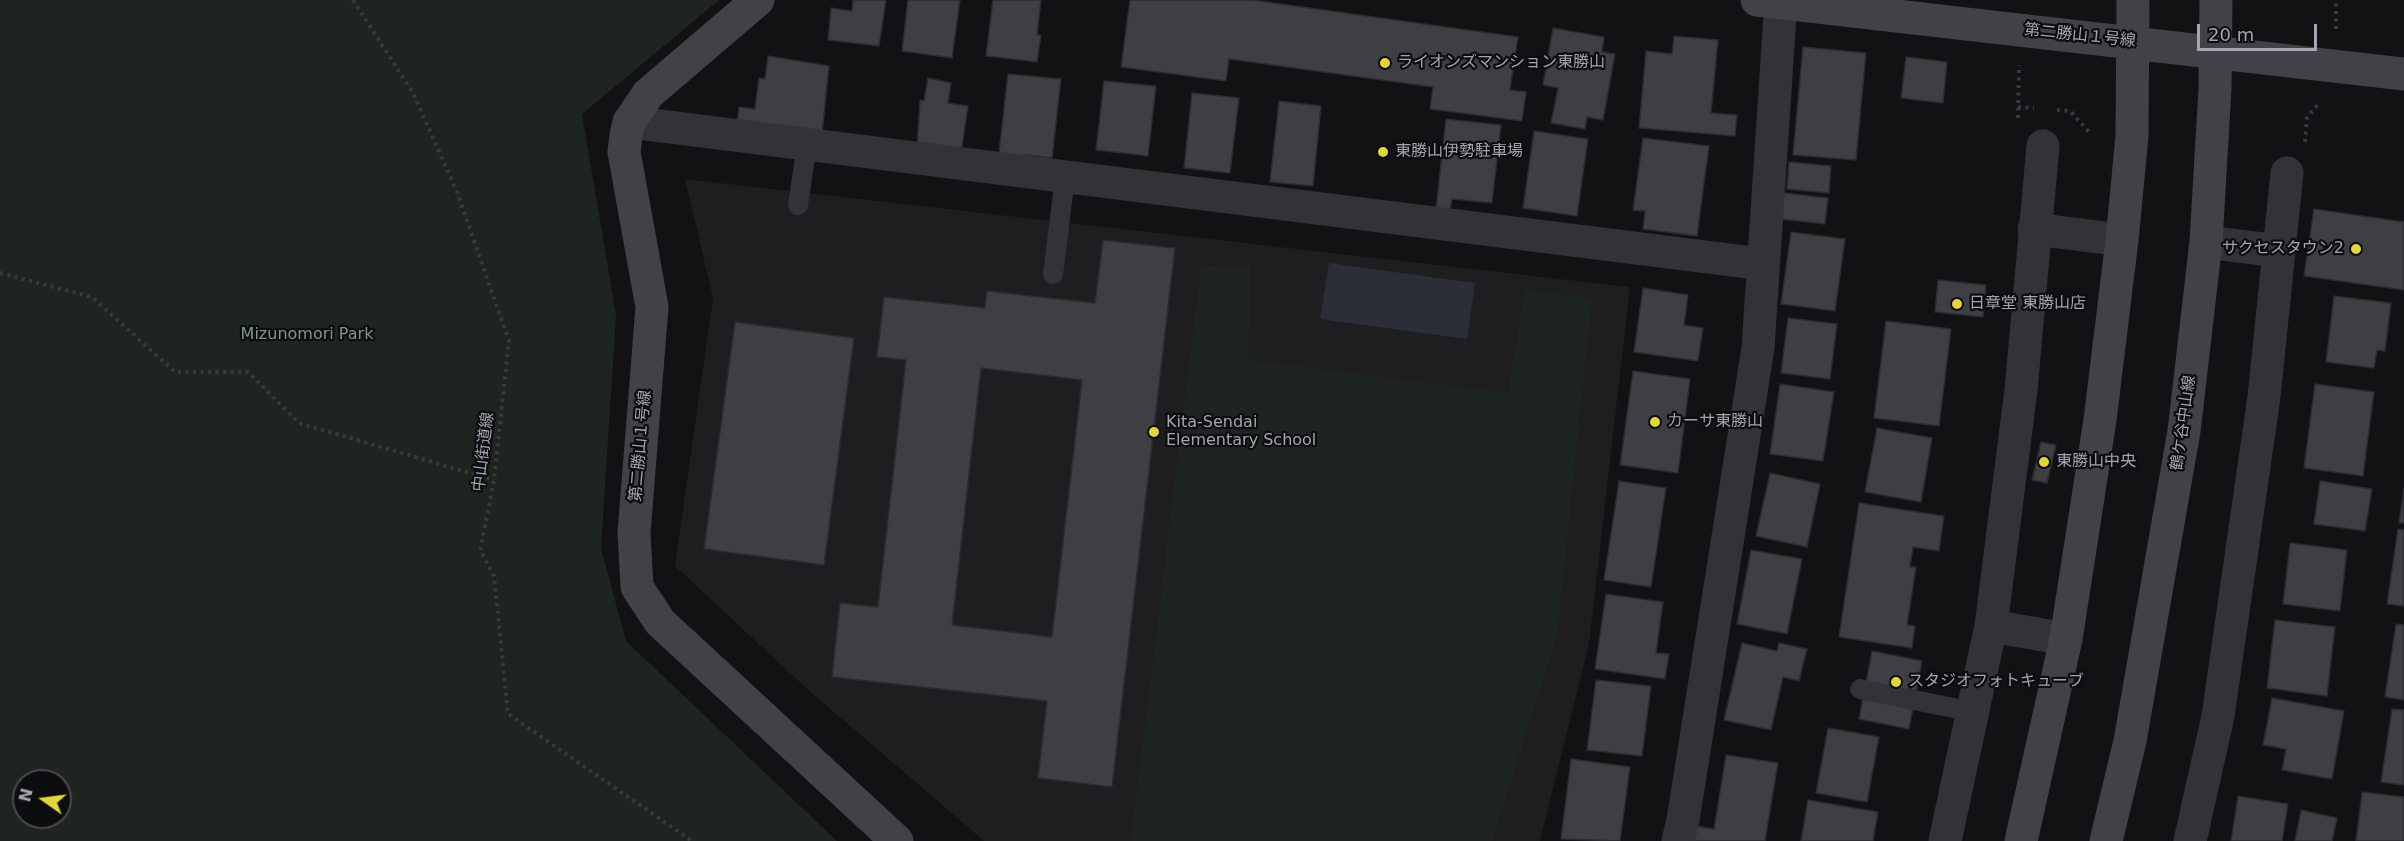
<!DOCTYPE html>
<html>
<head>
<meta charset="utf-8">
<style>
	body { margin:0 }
	#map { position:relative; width:2404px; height:841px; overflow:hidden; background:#121113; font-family:"DejaVu Sans",sans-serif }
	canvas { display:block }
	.north { position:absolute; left:12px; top:769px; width:60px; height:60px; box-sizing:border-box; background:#0d0c0e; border:2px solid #494950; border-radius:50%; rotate:284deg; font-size:16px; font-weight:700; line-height:24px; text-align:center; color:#a4a4b2 }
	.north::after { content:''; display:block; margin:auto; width:21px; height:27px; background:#e2d63a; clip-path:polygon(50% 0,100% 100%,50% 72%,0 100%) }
	.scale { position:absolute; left:2197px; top:24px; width:120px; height:27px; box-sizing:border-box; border:3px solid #a4a4b2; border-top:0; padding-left:8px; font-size:18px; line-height:21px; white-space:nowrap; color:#a4a4b2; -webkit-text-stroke:4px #0d0c0e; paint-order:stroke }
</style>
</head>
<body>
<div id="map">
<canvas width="2404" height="841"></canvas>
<div class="north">N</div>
<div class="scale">20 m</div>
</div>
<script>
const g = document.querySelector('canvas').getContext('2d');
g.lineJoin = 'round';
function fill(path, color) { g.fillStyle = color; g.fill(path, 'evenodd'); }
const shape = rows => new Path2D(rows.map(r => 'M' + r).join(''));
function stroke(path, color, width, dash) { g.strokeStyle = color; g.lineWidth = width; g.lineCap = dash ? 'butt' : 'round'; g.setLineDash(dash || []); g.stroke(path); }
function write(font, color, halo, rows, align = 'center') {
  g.font = font + ' "DejaVu Sans","Noto Sans JP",sans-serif'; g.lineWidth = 4.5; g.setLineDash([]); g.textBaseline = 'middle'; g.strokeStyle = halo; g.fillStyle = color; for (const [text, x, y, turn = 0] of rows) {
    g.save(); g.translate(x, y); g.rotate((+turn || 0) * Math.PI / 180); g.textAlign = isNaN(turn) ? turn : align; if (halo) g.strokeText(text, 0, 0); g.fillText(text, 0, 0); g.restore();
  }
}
const built = shape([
	[685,179,1630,287,1589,644,1540,841,984,841,806,688,675,566,713,298]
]);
const green = shape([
	[0,0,719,0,582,114,616,316,601,548,626,641,837,841,0,841],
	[24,781,60,781,60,817,24,817],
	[1250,265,1249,360,1508,393,1525,290,1592,298,1557,636,1492,841,1131,841,1201,266]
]);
const water = shape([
	[1329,263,1475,283,1467,339,1320,319]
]);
const building = shape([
	[853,0,886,0,879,46,828,40,831,8,852,11,853,0],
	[908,0,960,0,952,58,902,51,908,0],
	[993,0,1041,0,1037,35,1041,35,1037,62,986,56,993,0],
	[1130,0,1252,0,1518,37,1510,90,1526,92,1522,121,1430,109,1433,87,1229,59,1226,81,1121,67,1130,0],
	[1553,28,1604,37,1602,52,1615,54,1603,120,1587,117,1585,129,1551,123,1558,88,1543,85,1553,28],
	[1674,36,1718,40,1711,113,1737,115,1735,136,1639,128,1646,51,1672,54,1674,36],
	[1803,47,1866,53,1856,160,1793,155,1803,47],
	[768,56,829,66,821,143,736,132,739,107,755,109,759,78,765,79,768,56],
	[1906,57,1947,62,1943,103,1901,98,1906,57],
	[1008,74,1061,79,1052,158,1027,155,998,161,1008,74],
	[928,78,951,83,948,103,968,106,961,153,917,148,920,100,924,101,928,78],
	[1104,81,1156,86,1148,156,1096,150,1104,81],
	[1192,93,1239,98,1230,173,1184,168,1192,93],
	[1279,101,1321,106,1313,186,1270,182,1279,101],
	[1446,119,1501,125,1492,203,1452,199,1450,211,1436,209,1446,119],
	[1534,131,1588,139,1577,216,1523,208,1534,131],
	[1643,138,1709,146,1697,236,1643,229,1645,211,1633,210,1643,138],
	[1789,162,1831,166,1829,193,1787,189,1789,162],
	[1784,193,1828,198,1825,224,1781,219,1784,193],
	[2314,209,2404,222,2404,290,2304,276,2314,209],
	[1791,232,1845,239,1835,311,1781,304,1791,232],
	[1103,240,1175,248,1112,787,1038,778,1047,701,832,677,840,603,878,607,906,360,877,357,884,297,985,308,987,291,1095,303,1103,240],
	[981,368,1082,380,1052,637,952,625,981,368],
	[1938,280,1986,285,1983,317,1935,312,1938,280],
	[1643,288,1688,295,1684,325,1703,328,1698,361,1634,352,1643,288],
	[2334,296,2391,303,2385,351,2377,350,2374,368,2326,362,2334,296],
	[1788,318,1837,324,1830,379,1781,373,1788,318],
	[1886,321,1951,329,1939,426,1874,418,1886,321],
	[735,322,854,338,824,565,704,549,735,322],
	[1633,371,1690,379,1678,473,1620,465,1633,371],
	[1780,384,1834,392,1823,461,1770,454,1780,384],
	[2315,384,2374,392,2363,476,2304,468,2315,384],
	[1877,428,1932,438,1921,502,1865,492,1877,428],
	[2041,442,2056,445,2047,483,2032,480,2041,442],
	[1770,473,1820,484,1807,547,1756,536,1770,473],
	[1619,481,1666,488,1651,587,1604,580,1619,481],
	[2320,481,2372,489,2365,531,2314,524,2320,481],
	[2404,488,2404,523,2399,523,2404,488],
	[1859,503,1944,516,1939,551,1913,547,1910,567,1916,567,1907,625,1915,626,1912,648,1839,637,1859,503],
	[2398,529,2404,530,2404,606,2387,604,2398,529],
	[2290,543,2347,550,2340,611,2283,604,2290,543],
	[1751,550,1802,559,1787,634,1737,624,1751,550],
	[1606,594,1663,602,1656,653,1669,654,1665,679,1595,669,1606,594],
	[2275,620,2335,627,2327,696,2267,688,2275,620],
	[2396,624,2404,625,2404,700,2385,697,2396,624],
	[1742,643,1777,651,1779,643,1807,649,1799,681,1783,677,1771,730,1724,720,1742,643],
	[1872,651,1922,661,1909,729,1859,719,1872,651],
	[1596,680,1651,686,1642,756,1587,750,1596,680],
	[2272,698,2344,711,2332,779,2282,770,2286,749,2263,745,2272,698],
	[2392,709,2404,710,2404,785,2381,782,2392,709],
	[1828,728,1879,737,1867,802,1816,793,1828,728],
	[1726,755,1778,763,1765,841,1694,841,1697,826,1714,829,1726,755],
	[1571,759,1630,767,1620,841,1561,839,1571,759],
	[2362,792,2404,797,2404,841,2356,841,2362,792],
	[2238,796,2288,804,2282,841,2231,841,2238,796],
	[1808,800,1878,812,1873,841,1801,841,1808,800],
	[2301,810,2337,818,2332,841,2295,841,2301,810]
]);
const path = shape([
	[353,0,413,93,457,192,509,341,494,480,480,550,494,576,508,714,692,841],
	[2336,29,2336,0],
	[2018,107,2034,108],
	[2057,110,2070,111,2091,134],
	[2018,118,2019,65],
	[2305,142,2307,118,2319,103],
	[0,273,92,297,175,372,248,372,299,423,494,480]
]);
const lane = shape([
	[798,205,807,144],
	[1053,274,1065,177],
	[1860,689,1973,712]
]);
const street = shape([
	[629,122,1762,264],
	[2034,229,2122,240],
	[2206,242,2279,251],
	[1991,626,2066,639],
	[1678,841,1683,820,1758,348,1781,0],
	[1945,841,1991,626,2021,390,2043,146],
	[2190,841,2218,716,2264,397,2287,173]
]);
const secondary = shape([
	[758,0,648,94,629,122,626,136,624,152,652,307,634,533,637,587,660,622,897,841],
	[1757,0,2404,74],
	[2021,841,2066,639,2100,420,2122,240,2132,136,2133,0],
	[2106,841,2130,741,2184,431,2206,242,2215,88,2216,0]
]);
const markers = [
	[1385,63,6,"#e2d63a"],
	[1383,152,6,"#e2d63a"],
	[2356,249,6,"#e2d63a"],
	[1957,304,6,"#e2d63a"],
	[1655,422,6,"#e2d63a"],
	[1154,432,6,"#e2d63a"],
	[2044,462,6,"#e2d63a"],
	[1896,682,6,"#e2d63a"]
];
const streetNames = [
	["第二勝山１号線",2080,36,6],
	["鶴ケ谷中山線",2184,423,-82],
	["第二勝山１号線",641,446,-85],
	["中山街道線",484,452,-83]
];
const poiNames = [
	["ライオンズマンション東勝山",1397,63],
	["東勝山伊勢駐車場",1395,152],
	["サクセスタウン2",2344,249,"right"],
	["日章堂 東勝山店",1969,304],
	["カーサ東勝山",1667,422],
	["Kita-Sendai",1166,423],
	["Elementary School",1166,441],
	["東勝山中央",2056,462],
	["スタジオフォトキューブ",1908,682]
];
const parkNames = [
	["Mizunomori Park",307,335]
];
fill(built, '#1e1d20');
fill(green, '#1e2520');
fill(water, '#2b2e37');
fill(building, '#3e3e43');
stroke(building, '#2c2b2f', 1.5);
stroke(path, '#39393e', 4, [3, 4.5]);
stroke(lane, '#333337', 20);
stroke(street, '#333337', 33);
stroke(secondary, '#414147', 33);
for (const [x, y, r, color] of markers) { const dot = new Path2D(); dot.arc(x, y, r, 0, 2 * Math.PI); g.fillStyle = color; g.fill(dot); stroke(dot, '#0d0c0e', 2); }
write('16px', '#a4a4b2', '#0d0c0e', streetNames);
write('16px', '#a4a4b2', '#0d0c0e', poiNames, 'left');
write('16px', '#7c9c86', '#0d0c0e', parkNames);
</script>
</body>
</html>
